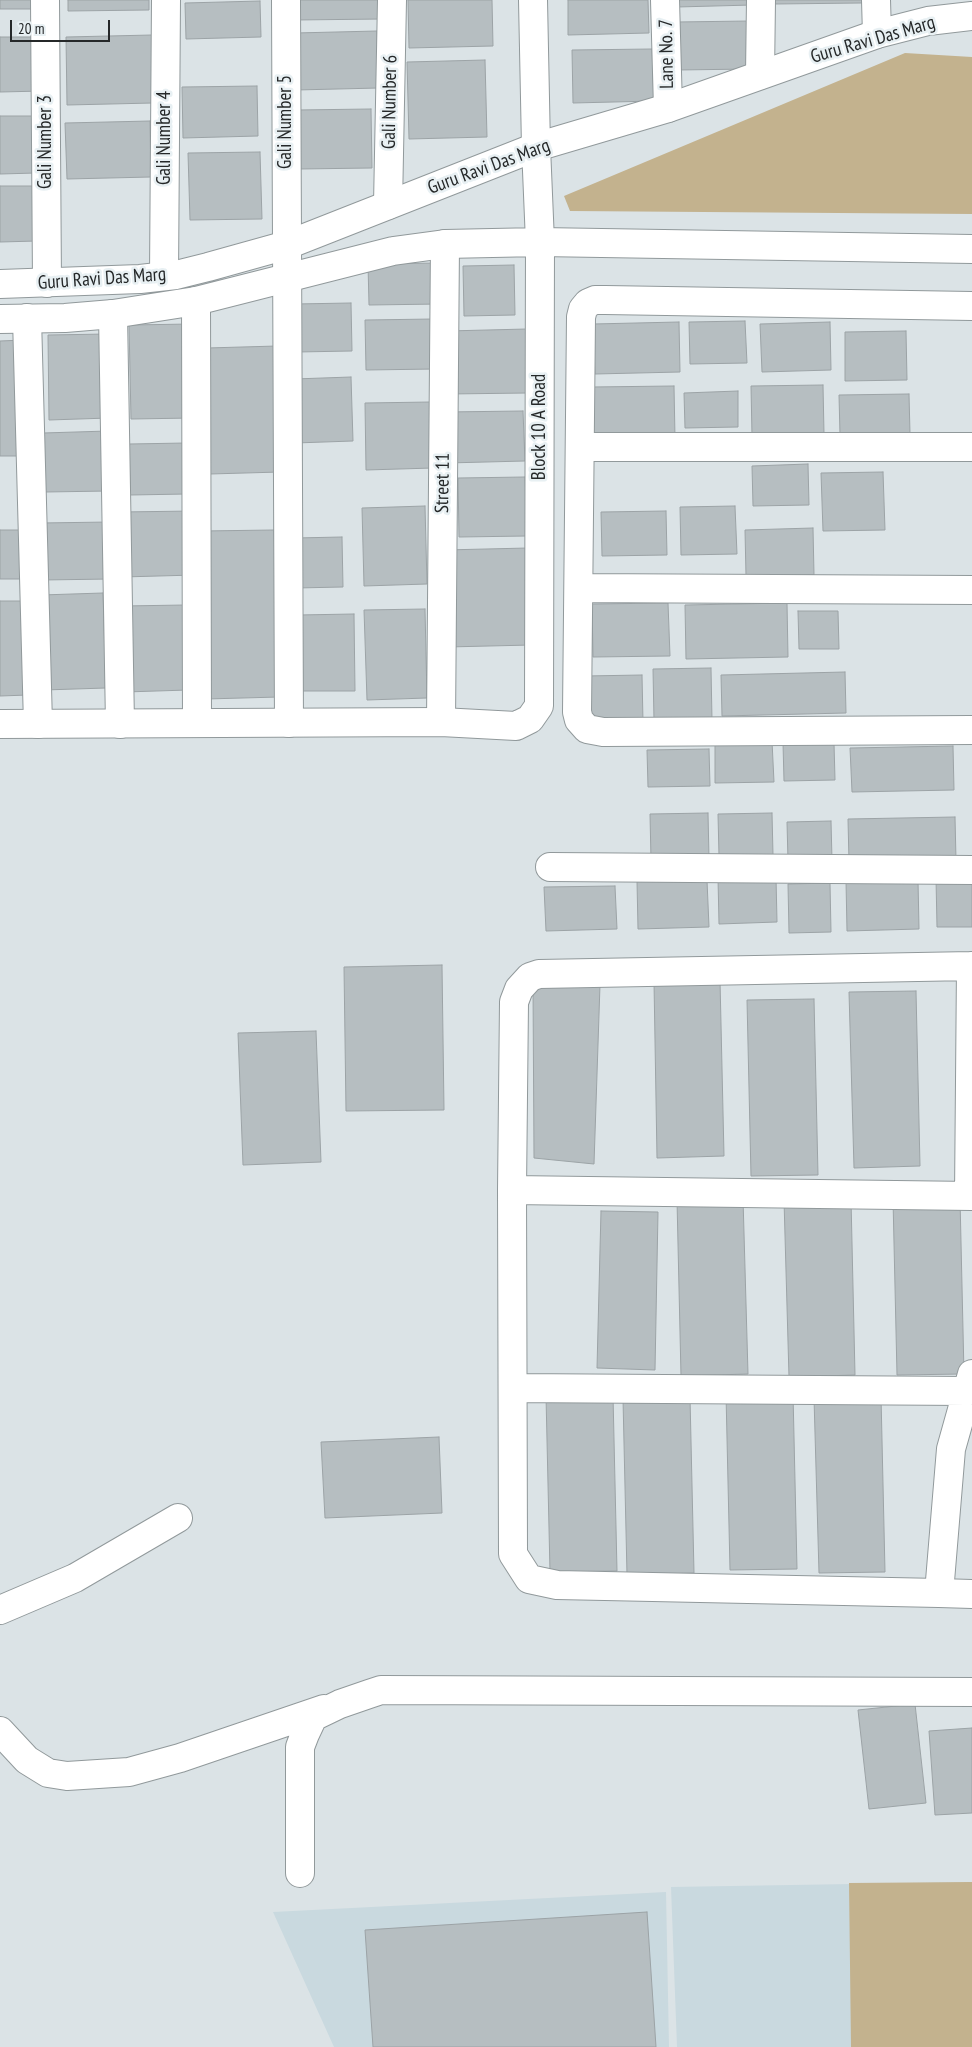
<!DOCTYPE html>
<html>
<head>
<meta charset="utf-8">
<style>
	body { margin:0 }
	#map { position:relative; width:972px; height:2047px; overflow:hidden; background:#dbe3e6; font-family:"PT Sans Narrow",sans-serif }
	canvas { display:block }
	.scale { position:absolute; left:10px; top:20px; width:100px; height:22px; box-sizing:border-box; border:2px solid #252829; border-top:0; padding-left:6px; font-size:15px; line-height:18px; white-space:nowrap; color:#252829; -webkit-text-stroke:4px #e8f0f3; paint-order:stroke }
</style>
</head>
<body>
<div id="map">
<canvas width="972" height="2047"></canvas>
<div class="scale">20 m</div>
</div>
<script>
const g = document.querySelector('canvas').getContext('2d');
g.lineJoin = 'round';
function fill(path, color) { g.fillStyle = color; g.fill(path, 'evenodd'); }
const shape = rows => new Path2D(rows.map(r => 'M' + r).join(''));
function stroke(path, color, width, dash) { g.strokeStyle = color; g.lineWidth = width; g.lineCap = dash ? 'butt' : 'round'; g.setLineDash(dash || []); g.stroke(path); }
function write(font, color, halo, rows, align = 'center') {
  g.font = font + ' "PT Sans Narrow",sans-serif'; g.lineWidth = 5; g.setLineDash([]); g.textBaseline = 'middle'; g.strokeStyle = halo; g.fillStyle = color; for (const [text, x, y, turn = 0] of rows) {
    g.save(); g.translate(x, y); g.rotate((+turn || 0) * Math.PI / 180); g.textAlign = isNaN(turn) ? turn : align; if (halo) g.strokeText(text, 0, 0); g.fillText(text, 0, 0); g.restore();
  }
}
const built = shape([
	[972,1882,972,2047,677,2047,671,1887],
	[666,1892,669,2047,334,2047,273,1912]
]);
const green = shape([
	[905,53,972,57,972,214,570,211,564,196],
	[972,1882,972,2047,851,2047,849,1883]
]);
const building = shape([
	[0,0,31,0,31,9,0,9,0,0],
	[68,0,149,0,149,10,68,11,68,0],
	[294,0,383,0,383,19,294,20,294,0],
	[408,0,492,0,493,46,409,48,408,0],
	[568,0,648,0,649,33,568,35,568,0],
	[676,0,751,0,752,5,677,7,676,0],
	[775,0,862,0,862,3,775,4,775,0],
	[260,1,261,37,186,39,185,3,260,1],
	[749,21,750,69,677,70,676,22,749,21],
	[377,31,379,88,296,90,295,33,377,31],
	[152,35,153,103,67,105,66,37,152,35],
	[0,37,41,37,43,91,0,92,0,37],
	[652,49,654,101,573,103,572,50,652,49],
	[485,60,487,137,409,139,407,62,485,60],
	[257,86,258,136,183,138,182,87,257,86],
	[371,109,372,168,299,169,297,110,371,109],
	[0,116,35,116,36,173,0,174,0,116],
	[150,121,151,177,67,179,65,123,150,121],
	[260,152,262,219,190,220,188,153,260,152],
	[0,186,35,186,37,241,0,242,0,186],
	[439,263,440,304,369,305,368,264,439,263],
	[514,265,515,315,464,316,463,266,514,265],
	[351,303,352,351,297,352,295,304,351,303],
	[434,319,435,369,366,370,365,320,434,319],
	[745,321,747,363,690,364,689,322,745,321],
	[679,322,680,372,595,374,593,324,679,322],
	[830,322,831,370,762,372,760,324,830,322],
	[191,324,193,418,131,419,129,325,191,324],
	[527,329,528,393,448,394,447,331,527,329],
	[906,331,907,380,845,381,845,332,906,331],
	[107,334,109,418,49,420,48,335,107,334],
	[24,340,28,456,0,456,0,341,24,340],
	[277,346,280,472,210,474,207,348,277,346],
	[351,377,353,441,295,443,294,379,351,377],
	[823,385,824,434,752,436,751,386,823,385],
	[674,386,675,438,592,439,591,387,674,386],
	[738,391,738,427,685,428,684,393,738,391],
	[909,394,910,434,840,435,839,395,909,394],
	[431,402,433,468,366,470,365,403,431,402],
	[523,411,525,461,447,463,445,412,523,411],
	[108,431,109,491,45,492,43,433,108,431],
	[186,443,187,494,130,495,129,444,186,443],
	[808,464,809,505,753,506,752,466,808,464],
	[883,472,885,530,823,531,821,473,883,472],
	[525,477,527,536,459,537,458,478,525,477],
	[425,506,427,584,364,586,362,508,425,506],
	[735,506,737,554,681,555,680,507,735,506],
	[194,511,195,575,122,577,120,512,194,511],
	[666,511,667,555,602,556,601,512,666,511],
	[110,522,111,579,42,580,40,523,110,522],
	[813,528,814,575,746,576,745,530,813,528],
	[0,530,27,530,29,579,0,579,0,530],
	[274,530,279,697,206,699,202,531,274,530],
	[342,537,343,587,296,588,295,538,342,537],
	[528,548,531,645,447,647,444,550,528,548],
	[103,593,106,688,44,690,41,595,103,593],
	[0,601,26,601,28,695,0,696,0,601],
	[668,603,670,656,593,657,592,604,668,603],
	[787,603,788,657,686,659,685,605,787,603],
	[185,605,188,690,125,692,123,606,185,605],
	[425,609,427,698,367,700,364,610,425,609],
	[798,611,838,611,839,649,799,649,798,611],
	[354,614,355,691,300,691,298,615,354,614],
	[711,668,712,720,654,721,653,669,711,668],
	[845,672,846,713,722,716,721,675,845,672],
	[642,675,643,722,586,724,585,676,642,675],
	[772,741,774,782,715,783,715,742,772,741],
	[783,743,834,743,835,780,784,781,783,743],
	[953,746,954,790,852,792,850,748,953,746],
	[709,749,710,786,648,787,647,750,709,749],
	[708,813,709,858,651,860,650,814,708,813],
	[772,813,773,855,719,856,718,814,772,813],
	[955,817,956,860,849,862,848,819,955,817],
	[831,821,832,860,788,861,787,822,831,821],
	[776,877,777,922,719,924,718,878,776,877],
	[936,878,972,878,972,927,937,927,936,878],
	[707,880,709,927,638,929,637,881,707,880],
	[918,880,919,929,847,931,846,881,918,880],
	[830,883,831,932,789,933,788,884,830,883],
	[615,886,617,929,546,931,544,887,615,886],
	[442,965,444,1110,346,1111,344,967,442,965],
	[720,980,724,1156,657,1158,654,982,720,980],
	[600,985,594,1164,534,1158,533,986,600,985],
	[916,991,920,1166,854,1168,849,992,916,991],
	[814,999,818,1175,751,1176,747,1000,814,999],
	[316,1031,321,1162,243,1165,238,1033,316,1031],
	[743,1198,748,1374,681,1376,677,1200,743,1198],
	[960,1198,964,1374,897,1375,893,1199,960,1198],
	[851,1199,855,1375,789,1377,784,1200,851,1199],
	[601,1211,658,1212,655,1370,597,1368,601,1211],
	[793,1393,797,1569,730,1570,726,1394,793,1393],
	[613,1395,617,1571,550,1572,546,1396,613,1395],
	[881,1396,885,1572,819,1573,814,1398,881,1396],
	[690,1397,694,1573,627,1575,623,1399,690,1397],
	[439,1437,442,1513,325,1518,321,1442,439,1437],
	[915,1704,926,1803,869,1809,858,1710,915,1704],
	[972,1728,972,1813,935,1815,929,1731,972,1728],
	[647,1912,656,2047,373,2047,365,1930,647,1912]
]);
const minor = shape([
	[45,0,47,283],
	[286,0,289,723],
	[533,0,536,147],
	[665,0,668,108],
	[876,0,877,34],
	[760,75,761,0],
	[388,205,392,0],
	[164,276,166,0],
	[196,301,197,723],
	[972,306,605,300,595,300,588,303,583,309,581,317,577,712,579,720,587,729,603,732,972,730],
	[113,314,120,724],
	[27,318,38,724],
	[581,447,972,447],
	[579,588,972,590],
	[441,722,445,244],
	[550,867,972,870],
	[972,966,539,974,530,977,519,989,514,1002,512,1190,513,1554,529,1579,557,1585,939,1593,951,1449,972,1374],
	[512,1190,972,1196],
	[969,1196,971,966],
	[514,1388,967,1391],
	[939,1593,972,1594],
	[0,1610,75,1578,178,1518],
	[0,1731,27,1760,48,1773,67,1776,129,1772,180,1758,324,1709],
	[300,1873,300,1747,305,1734,313,1717,340,1704,369,1694,381,1690,972,1692]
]);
const tertiary = shape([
	[0,284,140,279,176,275,208,267,287,245,536,147,668,108,877,34,928,21,972,16],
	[0,319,65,318,113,314,196,301,393,251,445,244,540,242,972,249],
	[0,724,441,722,516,726,530,719,539,706,540,242,536,147]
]);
const streetNames = [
	["Guru Ravi Das Marg",873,40,-16],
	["Lane No. 7",667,54,-91],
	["Gali Number 6",390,102,-89],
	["Gali Number 5",286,122,-90],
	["Gali Number 4",165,138,-90],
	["Gali Number 3",46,142,-90],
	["Guru Ravi Das Marg",489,167,-20],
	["Guru Ravi Das Marg",102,279,-4],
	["Block 10 A Road",540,427,-90],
	["Street 11",443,483,-89]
];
fill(built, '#c9d9df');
fill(green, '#c3b28e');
fill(building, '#b6bec1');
stroke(building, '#9ca3a6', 1);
stroke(minor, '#91999b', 30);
stroke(tertiary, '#91999b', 30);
stroke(minor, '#fff', 28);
stroke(tertiary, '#fff', 28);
write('19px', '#252829', '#e8f0f3', streetNames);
</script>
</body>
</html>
